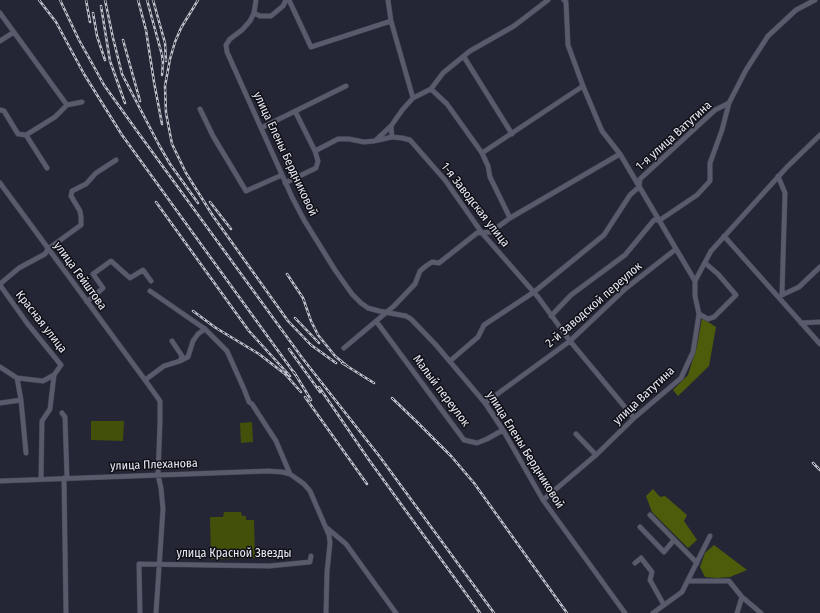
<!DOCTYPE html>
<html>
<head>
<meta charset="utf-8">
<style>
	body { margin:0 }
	canvas { display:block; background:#242635 }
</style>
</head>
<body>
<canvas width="820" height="613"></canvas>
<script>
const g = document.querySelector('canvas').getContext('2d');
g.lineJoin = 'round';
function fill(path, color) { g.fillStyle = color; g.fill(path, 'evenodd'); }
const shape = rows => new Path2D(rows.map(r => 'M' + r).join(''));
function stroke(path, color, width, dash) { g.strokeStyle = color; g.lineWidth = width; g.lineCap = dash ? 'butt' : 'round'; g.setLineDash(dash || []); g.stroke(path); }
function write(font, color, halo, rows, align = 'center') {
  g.font = font + ' "Fira Sans Condensed",sans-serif'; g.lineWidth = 3; g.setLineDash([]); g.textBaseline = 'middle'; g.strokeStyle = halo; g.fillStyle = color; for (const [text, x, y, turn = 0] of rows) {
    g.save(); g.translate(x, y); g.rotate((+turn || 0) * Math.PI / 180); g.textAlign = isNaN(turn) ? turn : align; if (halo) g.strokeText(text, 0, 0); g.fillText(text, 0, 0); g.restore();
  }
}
const green = shape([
	[91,421,124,421,123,441,91,440],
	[252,422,253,442,241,443,240,423],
	[224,512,241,512,242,516,246,516,246,520,254,520,255,558,211,559,210,517,223,517]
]);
const forest = shape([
	[702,318,716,327,709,366,678,396,673,390,688,375,697,346],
	[653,489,660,497,665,496,687,515,684,521,697,540,688,548,652,512,646,496],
	[714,545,747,570,730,577,717,578,705,577,700,567,705,553]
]);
const minor = shape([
	[256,0,254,13,250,21,242,30,230,39,226,45,227,52,292,197,304,220,335,270,352,294,361,303,368,308,379,311,406,316,411,319,436,345,485,403,503,430,543,500,625,613],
	[289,0,311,47,391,21],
	[388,0,391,21,413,98],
	[564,0,566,2,568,45,583,86,602,131,620,154,695,281],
	[0,13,67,105],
	[254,13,260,16,271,16,283,6,286,0],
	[0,41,14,32],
	[464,57,512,134],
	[431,89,443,73,470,51,514,26,548,0],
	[200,109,213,136,246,191,282,175],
	[0,110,4,111,18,134,26,135,47,168],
	[295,111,315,151],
	[261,128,346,86],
	[26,135,55,117,67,105,82,102],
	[392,137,391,126,403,109,413,98,431,89,447,104,482,153,488,166,490,177,510,218],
	[376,140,391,126],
	[482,153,583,86],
	[778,176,785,193,782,294],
	[0,183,145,380,160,401,160,423,158,475,161,488,163,509,156,613],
	[285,183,316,168,318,161,315,151,338,139,349,139,364,142,374,141,392,137,402,138,410,140,445,180,482,233,538,297,570,341,634,418],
	[724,236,820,344],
	[0,284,19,268,45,254,48,249,81,225,81,217,80,211,71,196,72,191,86,184,96,173,116,160],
	[0,285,27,323,61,365,54,375,43,381,17,378,21,400,26,453],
	[150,291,205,329,227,351,244,389,249,402,252,404,276,441,290,474],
	[782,295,799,287,820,267],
	[87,302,103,288,93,274,111,261,130,278,143,270,151,281],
	[699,314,708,319,714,317,736,295,718,274,705,263],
	[551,316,571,295,625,255,654,220,660,220,697,195,710,181,710,163,722,130,729,103],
	[376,321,464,440,477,443,487,439,503,430],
	[801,323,820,322],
	[344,348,394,306,415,284,420,271,426,266,432,262,439,263,477,233,491,232,510,218,620,154],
	[180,361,188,357,193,341,198,334,205,329],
	[450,361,478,337,484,325,534,292,604,235,630,195,639,187,640,179,715,110,729,103,746,70,768,36,796,10,815,0],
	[0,367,17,378],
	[145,380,164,366,180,361,182,356,172,341],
	[0,403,21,400],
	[485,403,570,341,625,289,676,249],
	[62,413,65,417,67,478],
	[576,434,596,455],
	[64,478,66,613],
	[41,479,42,421,50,409,54,375],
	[0,481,268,471,282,472,290,474,304,484,310,491,329,535,330,543,327,572,326,613],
	[543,500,596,455,634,418,681,378,693,352,699,314,695,296,695,281,711,251,787,167,820,135],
	[650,515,697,563],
	[640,527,664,552,674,540],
	[327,528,346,544,396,613],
	[635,563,641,558,652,572,650,580,664,605],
	[688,581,729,581,742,597,761,613],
	[140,613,139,564,269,566,310,562,311,556],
	[653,613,682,592,710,536],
	[737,613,742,597]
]);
const rail = shape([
	[39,0,56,22,84,74,122,135,297,377],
	[60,0,79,40,93,65,104,85,137,131,303,359,380,457,494,613],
	[86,0,90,22],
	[105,0,113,38,122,74,159,145,170,164,198,203],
	[138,0,146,30,154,82,162,124],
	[147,0,162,55,163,63,162,75],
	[153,0,165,43,166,61],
	[198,0,181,28,175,42,170,59,165,86,166,113,172,144,186,173,213,216,288,321,311,345,336,363],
	[101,6,110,61,125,103],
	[93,13,97,36,105,60],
	[123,40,140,101],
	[156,202,249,331,290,376],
	[210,202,231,229],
	[287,274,303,298,311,321,318,335,335,356,347,366],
	[193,311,216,328,259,354,285,374,301,392],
	[295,318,319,343],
	[289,349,320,392],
	[342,363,374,383],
	[294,372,311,400],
	[319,387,369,460,480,613],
	[305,397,367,484],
	[392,398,417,422,451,456,474,483,567,613],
	[813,463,820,470]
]);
const streetNames = [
	["1-я улица Ватутина",674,136,-42],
	["улица Елены Бердниковой",285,154,65],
	["1-я Заводская улица",475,205,52],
	["улица Гейштова",80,276,54],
	["2-й Заводской переулок",594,305,-41],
	["Красная улица",41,322,52],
	["Малый переулок",441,391,53],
	["улица Ватутина",644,396,-43],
	["улица Елены Бердниковой",525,450,58],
	["улица Плеханова",154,465,-2],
	["улица Красной Звезды",234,554]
];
fill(green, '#435009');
fill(forest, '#4d5c0a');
stroke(minor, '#424450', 5.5);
stroke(minor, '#595b6d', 4.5);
stroke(rail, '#bfc1cc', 2.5);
stroke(rail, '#0f0f16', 1, [3]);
write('12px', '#e9ebf5', '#0f0f16', streetNames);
</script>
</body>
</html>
